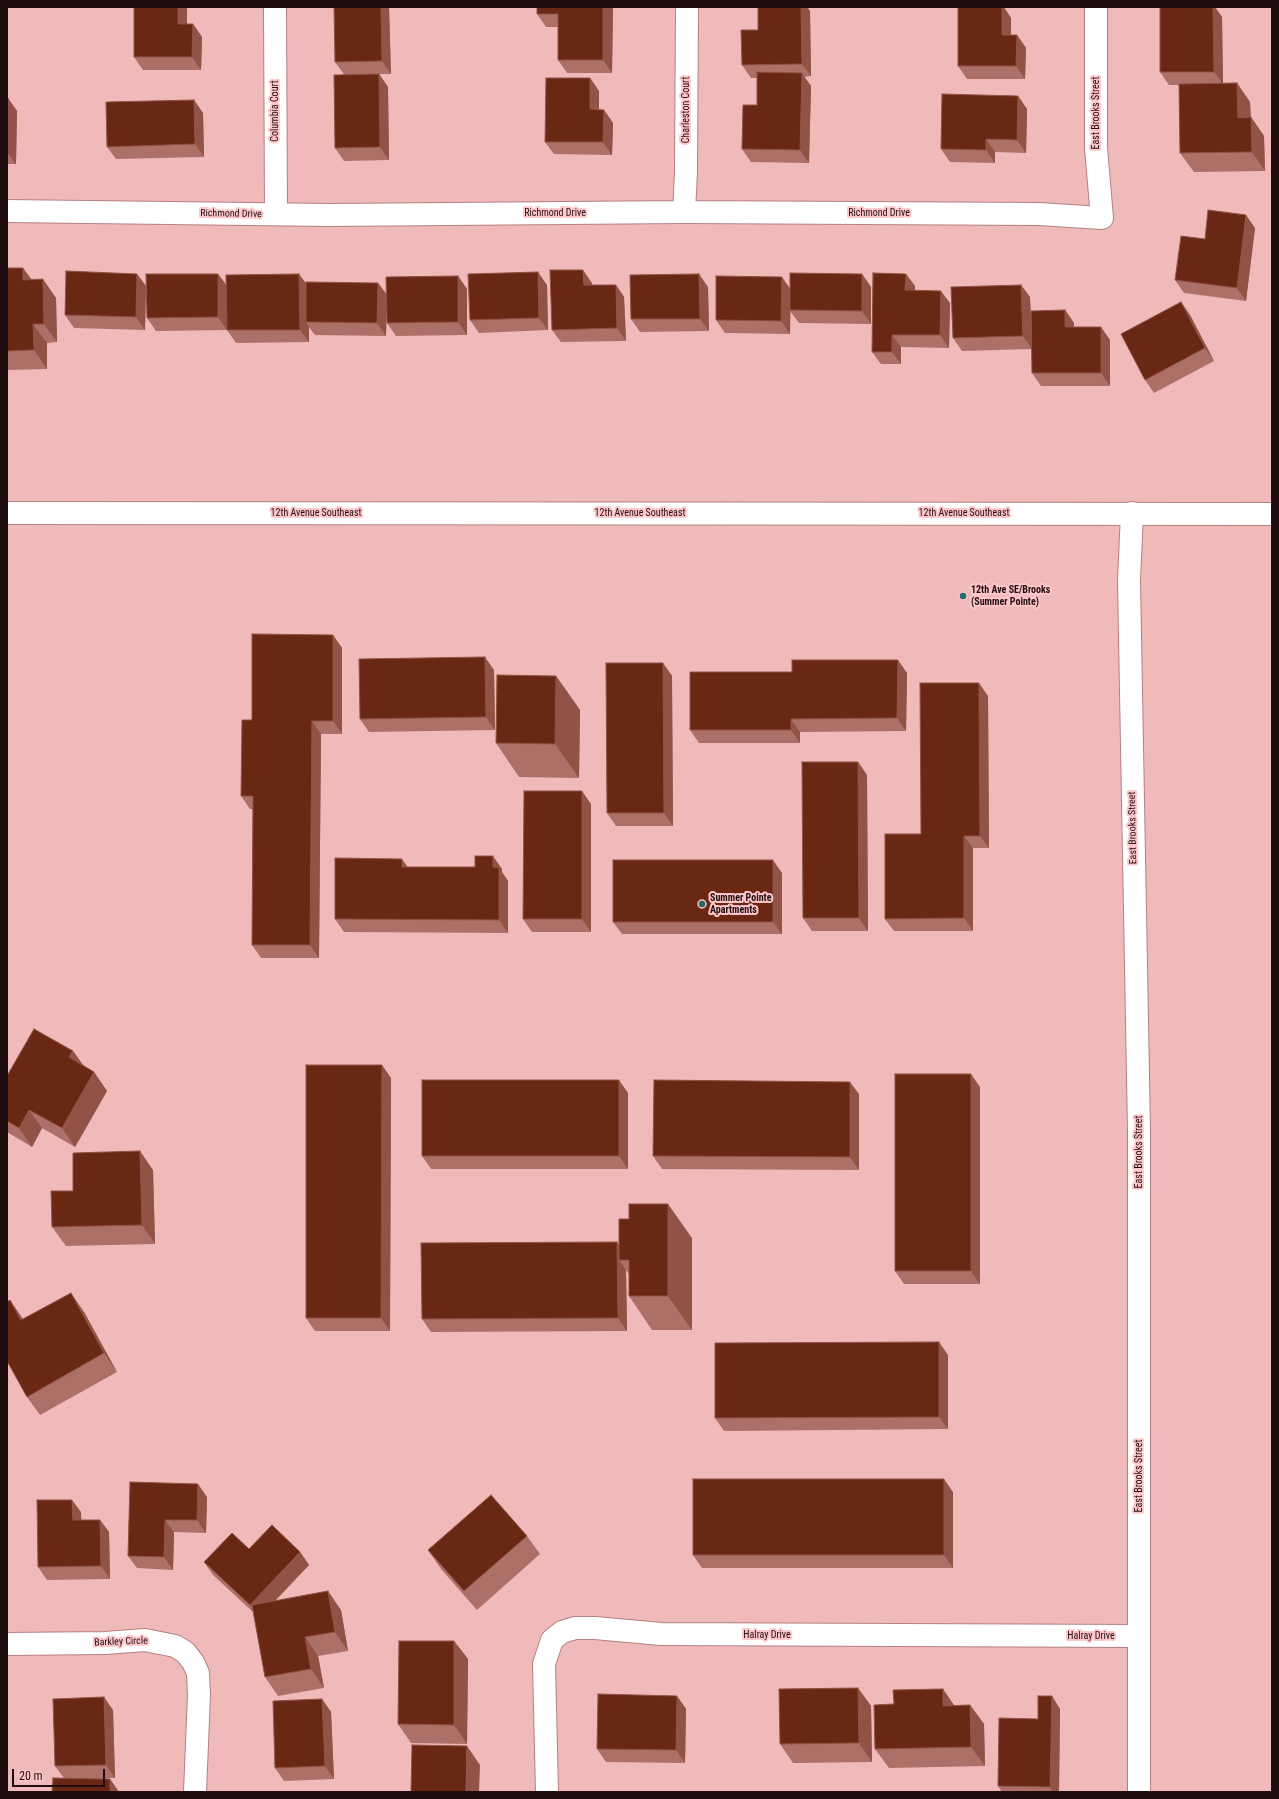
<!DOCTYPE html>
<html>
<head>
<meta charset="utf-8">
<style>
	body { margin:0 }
	#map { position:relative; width:1279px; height:1799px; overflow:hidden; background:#f0babb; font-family:"Roboto Condensed",sans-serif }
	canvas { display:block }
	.frame { position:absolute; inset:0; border:8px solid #200d0f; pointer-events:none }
	.scale { position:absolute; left:12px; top:1769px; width:93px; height:18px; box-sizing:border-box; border:2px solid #200d0f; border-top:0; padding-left:5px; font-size:12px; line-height:14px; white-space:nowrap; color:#200d0f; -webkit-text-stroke:3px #fec6c8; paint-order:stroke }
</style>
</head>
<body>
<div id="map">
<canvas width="1279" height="1799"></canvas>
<div class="frame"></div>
<div class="scale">20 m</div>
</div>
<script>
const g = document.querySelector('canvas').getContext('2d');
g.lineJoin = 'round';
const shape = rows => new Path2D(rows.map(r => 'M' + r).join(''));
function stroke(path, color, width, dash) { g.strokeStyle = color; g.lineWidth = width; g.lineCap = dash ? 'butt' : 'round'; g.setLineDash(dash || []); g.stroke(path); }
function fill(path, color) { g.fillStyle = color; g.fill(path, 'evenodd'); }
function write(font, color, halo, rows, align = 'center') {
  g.font = font + ' "Roboto Condensed",sans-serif'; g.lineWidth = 4; g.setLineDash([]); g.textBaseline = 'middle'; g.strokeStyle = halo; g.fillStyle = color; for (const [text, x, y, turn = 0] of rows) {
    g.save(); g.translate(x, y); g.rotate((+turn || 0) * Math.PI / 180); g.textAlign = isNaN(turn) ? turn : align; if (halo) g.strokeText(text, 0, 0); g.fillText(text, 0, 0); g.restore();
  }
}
const minor = shape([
	[275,7,276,214],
	[7,211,330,215,684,212,1039,214,1102,218,1096,148,1096,7],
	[684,212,686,172,687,7],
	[1132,513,1129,581,1139,1131,1139,1792],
	[7,1644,105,1643,145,1640,175,1646,185,1652,193,1662,198,1673,199,1695,195,1792],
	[547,1792,544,1664,552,1640,562,1632,575,1628,595,1628,661,1634,1139,1636]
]);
const primary = shape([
	[7,513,1272,514]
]);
const wall = shape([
	[134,7,187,7,187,24,193,24,202,37,201,70,143,70,134,57],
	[389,7,391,74,379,74,388,87,389,160,344,161,335,148,344,74,335,62],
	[537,7,613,7,612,73,567,73,558,60,558,27,546,27,537,14],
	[758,7,807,7,810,11,811,76,804,77,811,86,809,163,751,162,742,149,757,105,757,78,751,78,742,65,758,30],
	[1160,7,1215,7,1222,17,1223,84,1237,83,1250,102,1251,117,1264,136,1265,171,1194,172,1180,153,1179,85,1169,85,1160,72],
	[1011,18,1011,35,1017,35,1026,48,1025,79,967,79,958,66],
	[590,78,599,91,599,110,604,110,613,123,612,155,554,154,545,142],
	[1018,96,1027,109,1026,153,995,152,995,163,950,162,941,149],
	[7,98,17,111,16,164,7,164],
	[194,100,203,113,204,157,116,159,107,147],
	[1255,228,1246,301,1184,293,1175,280,1205,239],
	[7,268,23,268,32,280,56,298,57,342,47,343,47,369,7,370],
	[137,274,146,286,145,330,74,328,65,315],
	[218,274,227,286,227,330,156,331,147,318],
	[862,274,871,287,871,324,799,323,790,311,790,334,725,333,716,320,790,289],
	[906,274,915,286,915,290,950,303,949,348,901,347,901,364,881,364,872,352],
	[458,276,467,289,467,335,396,336,387,323,387,296,386,336,315,335,309,327,309,342,236,343,227,330,306,284,378,283,387,295],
	[592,283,592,285,616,285,624,297,626,341,561,342,552,330],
	[547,285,548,330,479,333,470,320],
	[1021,285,1030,297,1032,336,1065,310,1074,323,1074,327,1101,327,1110,340,1110,386,1041,386,1032,373,1032,349,962,351,953,338],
	[708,287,709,331,640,332,631,319],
	[1181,302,1190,315,1214,361,1154,393,1145,380],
	[333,635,342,648,342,734,321,734,319,958,261,958,252,945,253,809,250,809,241,796,252,720],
	[663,663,672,676,673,826,616,826,607,813],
	[494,670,495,730,369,732,360,719],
	[907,673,906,731,800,732,800,743,699,743,690,730],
	[556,676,580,710,579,778,519,777,496,743],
	[988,696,989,848,973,848,973,931,894,931,885,919,921,834],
	[858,762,867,775,868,931,812,931,803,918],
	[591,804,591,932,532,932,523,919],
	[408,867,502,869,502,872,508,881,508,933,344,932,335,919],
	[782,873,782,934,622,934,613,922],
	[73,1051,83,1065,94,1072,107,1091,75,1147,42,1128,32,1147,7,1132,7,1076],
	[391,1078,390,1331,315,1331,306,1318],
	[980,1087,980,1284,904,1284,895,1271],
	[628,1093,628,1169,431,1169,422,1156],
	[859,1094,859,1170,662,1169,653,1156],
	[153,1170,155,1244,66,1246,52,1227,73,1191],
	[692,1238,692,1330,652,1330,629,1296,629,1274,626,1270,627,1331,431,1332,422,1319,617,1242,619,1245],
	[84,1312,117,1372,40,1415,27,1397,23,1319],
	[948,1355,948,1429,724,1431,715,1418],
	[130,1482,207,1497,206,1533,174,1532,173,1570,137,1568,128,1556],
	[953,1492,953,1568,702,1568,693,1555],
	[81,1512,81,1520,100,1520,109,1532,110,1579,47,1580,38,1567],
	[527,1536,540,1554,477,1610,441,1569,428,1550],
	[249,1549,300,1552,309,1565,274,1601,341,1610,348,1651,318,1656,324,1688,278,1696,265,1677,253,1612,213,1575,204,1562],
	[454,1641,468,1659,467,1744,411,1743,398,1724],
	[858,1688,871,1706,872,1762,793,1763,780,1744],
	[943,1689,954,1706,970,1705,984,1724,985,1766,889,1768,875,1749,894,1704],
	[677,1696,686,1709,685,1763,606,1762,597,1749],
	[1052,1696,1060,1709,1059,1792,1002,1792,998,1786,1038,1719],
	[322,1699,331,1712,334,1779,284,1781,275,1768],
	[113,1710,115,1778,80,1778,110,1779,119,1792,52,1792,64,1778,55,1766]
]);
const shadedWall = shape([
	[178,7,187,7,187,37,178,24],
	[381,7,389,7,391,74,382,61],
	[603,7,613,7,612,73,603,60],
	[801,7,807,7,810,11,811,76,802,64],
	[1002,7,1004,7,1011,18,1011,48,1002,35],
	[1213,7,1215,7,1222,17,1223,84,1214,72],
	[193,24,202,37,201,70,192,57],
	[1017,35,1026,48,1025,79,1016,66],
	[802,73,811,86,809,163,800,150],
	[379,74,388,87,389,160,380,147],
	[590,78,599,91,599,122,590,109],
	[1237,83,1250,102,1251,137,1238,118],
	[1018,96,1027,109,1026,153,1017,140],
	[8,98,17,111,16,164,7,152],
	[194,100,203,113,204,157,195,144],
	[604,110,613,123,612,155,603,142],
	[1251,117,1264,136,1265,171,1252,152],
	[986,139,995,152,995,163,986,150],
	[1246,215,1255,228,1246,301,1237,288],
	[23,268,36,286,23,280],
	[583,270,592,283,592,298,584,285],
	[538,272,547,285,548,330,539,318],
	[137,274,146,286,145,330,136,317],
	[218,274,227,286,227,330,218,317],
	[299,274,308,286,306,322,309,327,309,342,300,330],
	[699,274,708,287,709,331,700,319],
	[862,274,871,287,871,324,862,311],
	[906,274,915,286,914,303,905,290],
	[458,276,467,289,467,335,458,322],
	[782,277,791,290,790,334,781,321],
	[43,279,56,298,57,342,44,324],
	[378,283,387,295,386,336,377,323],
	[616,285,624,297,626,341,617,328],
	[1021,285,1030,297,1032,349,1023,336],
	[941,291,950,303,949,348,940,335],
	[1181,302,1190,315,1214,361,1205,348],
	[1065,310,1074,323,1074,340,1065,327],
	[33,324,47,343,47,369,34,350],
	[1101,327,1110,340,1110,386,1101,373],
	[892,335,901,347,901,364,892,352],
	[333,635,342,648,342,734,333,721],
	[485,657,494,670,495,730,486,717],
	[898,660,907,673,906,731,897,718],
	[663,663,672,676,673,826,664,813],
	[556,676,580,710,579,778,555,744],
	[979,683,988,696,989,848,980,836],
	[791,719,800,732,800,743,791,730],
	[312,721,321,734,319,958,310,945],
	[858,762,867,775,868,931,859,918],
	[582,791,591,804,591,932,582,919],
	[964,836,973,848,973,931,964,918],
	[493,856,502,869,502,872,508,881,508,933,499,920,493,867],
	[402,859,411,872,402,867],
	[773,860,782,873,782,934,773,922],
	[73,1051,86,1069,69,1057],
	[382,1065,391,1078,390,1331,381,1318],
	[94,1072,107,1091,75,1147,62,1128],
	[971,1074,980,1087,980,1284,971,1271],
	[619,1080,628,1093,628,1169,619,1156],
	[850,1082,859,1094,859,1170,850,1157],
	[29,1110,42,1128,32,1147,19,1128],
	[140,1151,153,1170,155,1244,142,1225],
	[668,1204,692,1238,692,1330,668,1296],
	[617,1242,626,1255,619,1260,626,1270,627,1331,618,1318],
	[71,1293,84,1312,117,1372,104,1353],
	[10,1300,23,1319,34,1339,21,1320],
	[939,1342,948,1355,948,1429,939,1417],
	[944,1479,953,1492,953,1568,944,1555],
	[198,1484,207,1497,206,1533,197,1520],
	[72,1500,81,1512,82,1533,73,1520],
	[100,1520,109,1532,110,1579,101,1566],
	[165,1520,174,1532,173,1570,164,1557],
	[300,1552,309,1565,259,1618,250,1605],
	[328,1591,341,1610,348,1651,335,1632],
	[305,1637,318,1656,324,1688,311,1669],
	[454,1641,468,1659,467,1744,454,1725],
	[858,1688,871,1706,872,1762,859,1743],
	[943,1689,956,1708,943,1706],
	[677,1696,686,1709,685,1763,676,1750],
	[1052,1696,1060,1709,1059,1792,1053,1792,1050,1787],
	[104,1697,113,1710,115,1778,106,1765],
	[322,1699,331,1712,334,1779,325,1766],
	[970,1705,984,1724,985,1766,971,1747],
	[467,1746,480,1765,479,1792,466,1792],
	[110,1779,119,1792,110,1792]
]);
const building = shape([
	[134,7,178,7,178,24,193,24,192,57,134,57,134,7],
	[334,7,381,7,382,61,335,62,334,7],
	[537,7,603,7,603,60,558,60,558,14,537,14,537,7],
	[758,7,801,7,802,64,742,65,741,30,758,30,758,7],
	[958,7,1002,7,1002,35,1017,35,1016,66,958,66,958,7],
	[1160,7,1213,7,1214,72,1160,72,1160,7],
	[757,72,802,73,800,150,742,149,743,105,757,105,757,72],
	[379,74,380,147,335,148,334,75,379,74],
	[546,78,590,78,590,109,604,110,603,142,545,142,546,78],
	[1237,83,1238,118,1251,117,1252,152,1180,153,1179,84,1237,83],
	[942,94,1018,96,1017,140,986,139,986,150,941,149,942,94],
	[7,98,8,98,7,133,7,98],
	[194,100,195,144,107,147,106,102,194,100],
	[1208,210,1246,215,1237,288,1175,280,1181,236,1205,239,1208,210],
	[7,268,23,268,23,280,43,279,44,324,33,324,34,350,7,351,7,268],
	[550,270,583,270,584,285,616,285,617,328,552,330,550,270],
	[66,271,137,274,136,317,65,315,66,271],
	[538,272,539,318,470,320,468,274,538,272],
	[790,273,862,274,862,311,790,310,790,273],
	[873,273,906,274,905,290,941,291,940,335,892,335,892,352,872,352,873,273],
	[146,274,218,274,218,317,147,318,146,274],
	[299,274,300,330,227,330,226,275,299,274],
	[699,274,700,319,631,319,630,275,699,274],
	[458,276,458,322,387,323,386,277,458,276],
	[716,276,782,277,781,321,716,320,716,276],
	[306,282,378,283,377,323,306,322,306,282],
	[1021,285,1023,336,953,338,951,287,1021,285],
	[1181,302,1205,348,1145,380,1121,334,1181,302],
	[1065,310,1065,327,1101,327,1101,373,1032,373,1031,311,1065,310],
	[252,634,333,635,333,721,312,721,310,945,252,945,253,796,241,796,242,720,252,720,252,634],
	[485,657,486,717,360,719,359,659,485,657],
	[792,660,898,660,897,718,791,719,791,730,690,730,690,672,792,672,792,660],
	[606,663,663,663,664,813,607,813,606,663],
	[497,675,556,676,555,744,496,743,497,675],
	[920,683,979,683,980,836,964,836,964,918,885,919,885,834,921,834,920,683],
	[802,762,858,762,859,918,803,918,802,762],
	[524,791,582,791,582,919,523,919,524,791],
	[475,856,493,856,493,867,499,868,499,920,335,919,335,858,402,859,402,867,475,867,475,856],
	[613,860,773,860,773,922,613,922,613,860],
	[34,1029,73,1051,69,1057,94,1072,62,1128,29,1110,19,1128,7,1121,7,1076,34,1029],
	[306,1065,382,1065,381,1318,306,1318,306,1065],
	[895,1074,971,1074,971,1271,895,1271,895,1074],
	[422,1080,619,1080,619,1156,422,1156,422,1080],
	[654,1080,850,1082,850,1157,653,1156,654,1080],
	[140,1151,142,1225,52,1227,51,1191,73,1191,73,1153,140,1151],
	[629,1204,668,1204,668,1296,629,1296,629,1260,619,1260,619,1219,629,1219,629,1204],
	[617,1242,618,1318,422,1319,421,1243,617,1242],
	[71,1293,104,1353,27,1397,7,1361,7,1302,10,1300,21,1320,71,1293],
	[939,1342,939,1417,715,1418,715,1343,939,1342],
	[693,1479,944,1479,944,1555,693,1555,693,1479],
	[130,1482,198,1484,197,1520,165,1520,164,1557,128,1556,130,1482],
	[491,1495,527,1536,464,1591,428,1550,491,1495],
	[37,1500,72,1500,73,1520,100,1520,101,1566,38,1567,37,1500],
	[272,1525,300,1552,250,1605,204,1562,232,1533,249,1549,272,1525],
	[328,1591,335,1632,305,1637,311,1669,265,1677,252,1605,328,1591],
	[399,1641,454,1641,454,1725,398,1724,399,1641],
	[858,1688,859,1743,780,1744,779,1689,858,1688],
	[943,1689,943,1706,970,1705,971,1747,875,1749,874,1705,894,1704,893,1690,943,1689],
	[598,1694,677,1696,676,1750,597,1749,598,1694],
	[1038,1696,1052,1696,1050,1787,998,1786,999,1718,1038,1719,1038,1696],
	[104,1697,106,1765,55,1766,53,1699,104,1697],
	[322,1699,325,1766,275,1768,273,1701,322,1699],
	[412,1745,467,1746,466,1792,411,1792,412,1745],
	[53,1778,110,1779,110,1792,52,1792,53,1778]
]);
const markers = [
	[963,596,4,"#216d6e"],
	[702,904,4,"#216d6e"]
];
const streetNames = [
	["Charleston Court",686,110,-90],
	["Columbia Court",275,111,-90],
	["East Brooks Street",1096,113,-90],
	["Richmond Drive",555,213],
	["Richmond Drive",879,213],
	["Richmond Drive",231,214,1],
	["12th Avenue Southeast",316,513],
	["12th Avenue Southeast",640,513],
	["12th Avenue Southeast",964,513],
	["East Brooks Street",1133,828,-91],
	["East Brooks Street",1139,1152,-90],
	["East Brooks Street",1139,1476,-90],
	["Halray Drive",767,1635],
	["Halray Drive",1091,1636],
	["Barkley Circle",121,1642,-2]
];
const poiNames = [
	["12th Ave SE/Brooks",971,590],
	["(Summer Pointe)",971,602],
	["Summer Pointe",710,898],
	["Apartments",710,910]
];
stroke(minor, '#b38082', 24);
stroke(primary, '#b38082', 24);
stroke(minor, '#fff', 22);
stroke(primary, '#fff', 22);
fill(wall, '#ad7068');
fill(shadedWall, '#925346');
fill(building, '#6a2714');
stroke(building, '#925346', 1);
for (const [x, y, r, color] of markers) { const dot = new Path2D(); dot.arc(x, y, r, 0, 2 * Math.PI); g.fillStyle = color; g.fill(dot); stroke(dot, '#fec6c8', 1.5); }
write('10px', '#200d0f', '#fec6c8', streetNames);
write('bold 10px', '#200d0f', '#fec6c8', poiNames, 'left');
</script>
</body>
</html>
